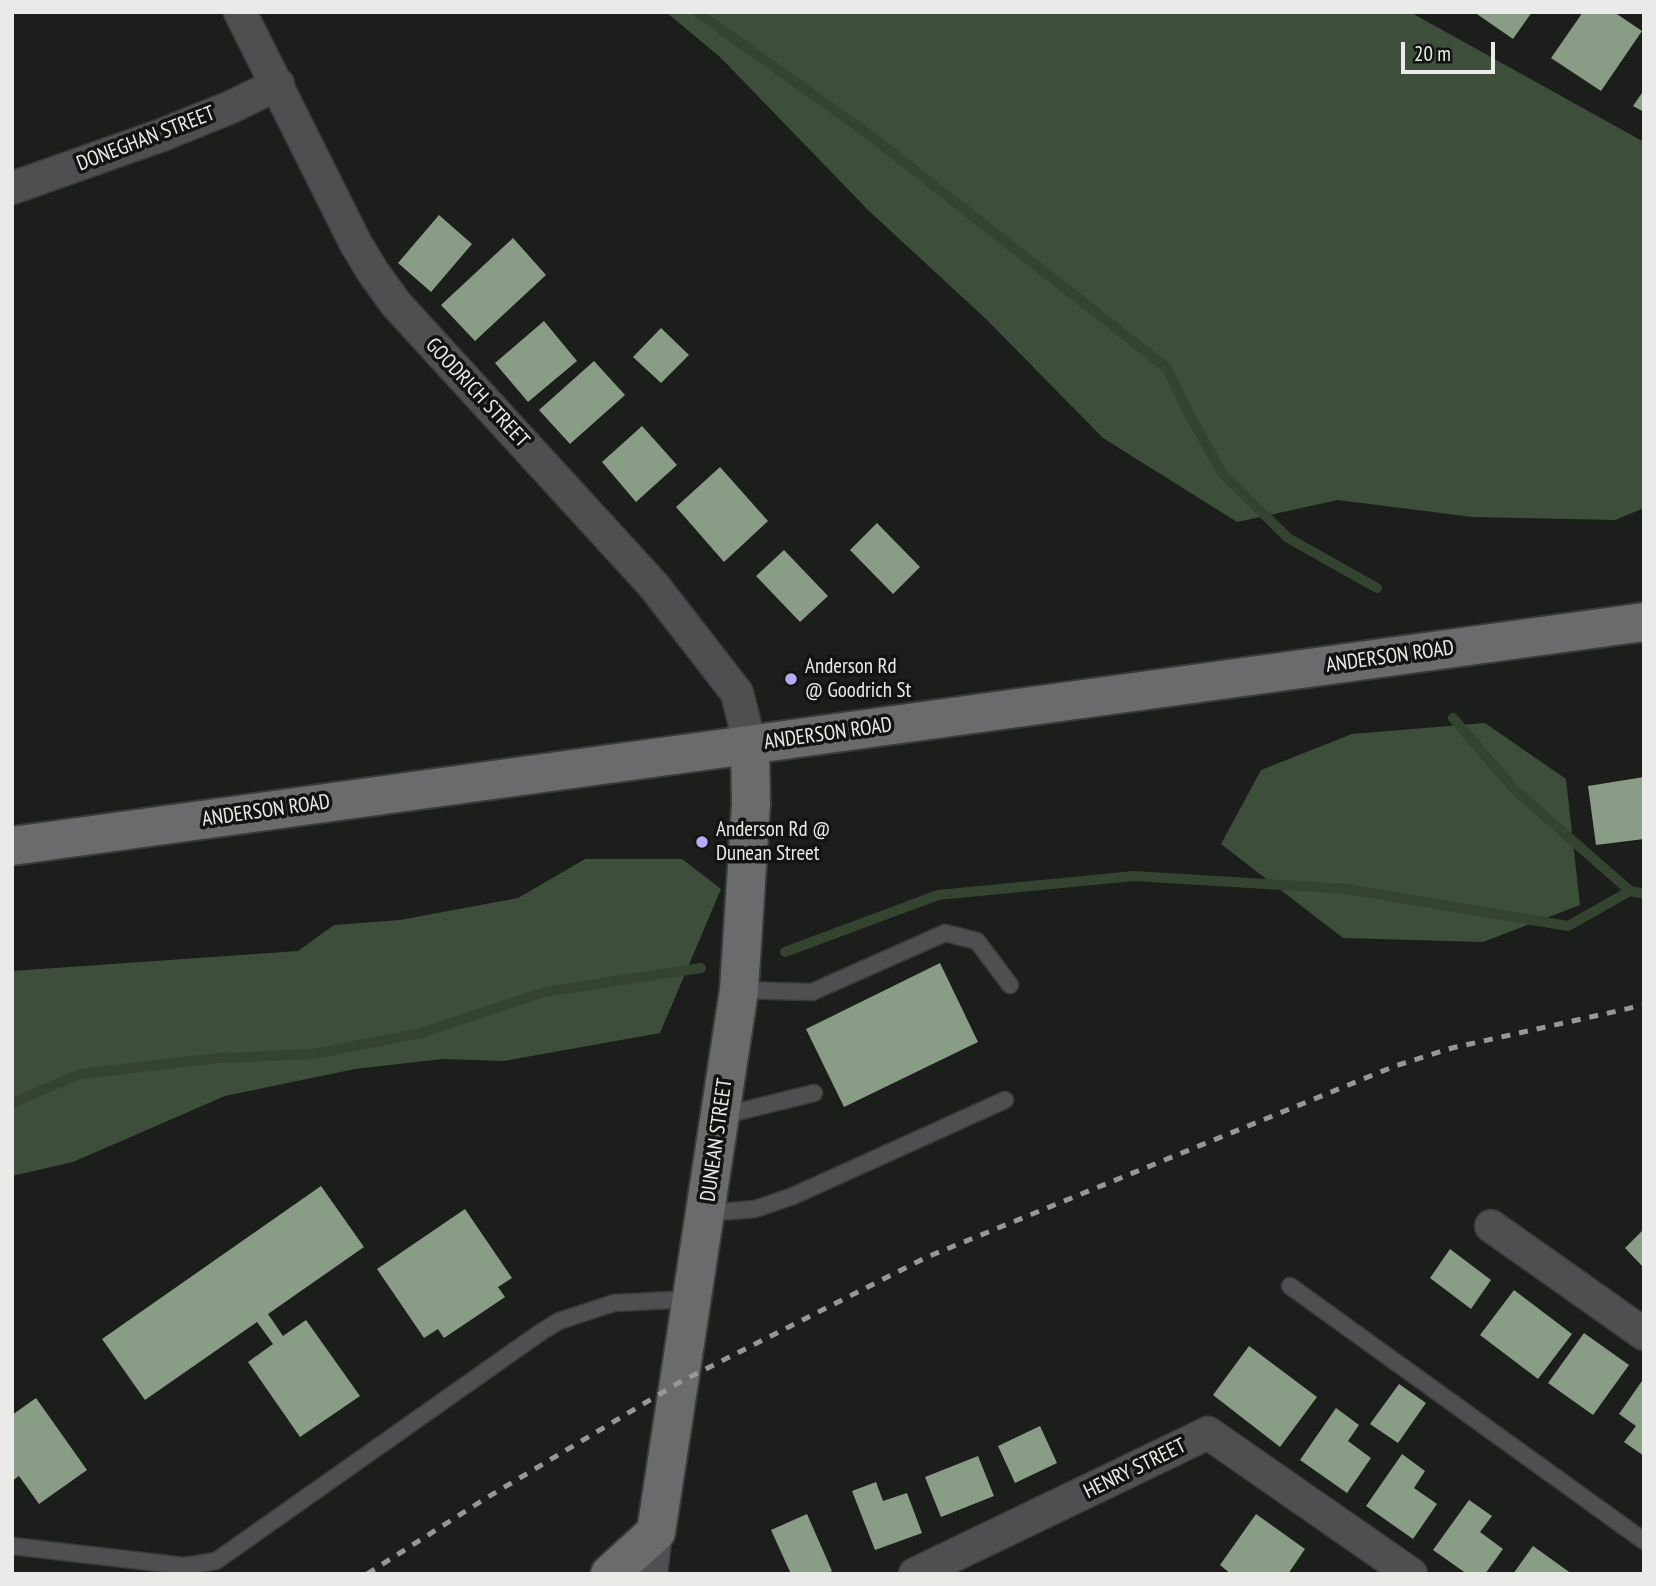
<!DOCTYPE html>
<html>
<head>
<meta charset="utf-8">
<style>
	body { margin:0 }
	#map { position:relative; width:1656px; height:1586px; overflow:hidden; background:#1b1e1b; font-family:"PT Sans Narrow",sans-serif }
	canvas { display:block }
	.frame { position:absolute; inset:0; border:14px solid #eaebe9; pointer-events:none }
	.scale { position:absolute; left:1401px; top:42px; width:94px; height:32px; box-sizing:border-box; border:4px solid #eaebe9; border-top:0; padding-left:9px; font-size:21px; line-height:24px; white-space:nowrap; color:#eaebe9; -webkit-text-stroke:5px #121412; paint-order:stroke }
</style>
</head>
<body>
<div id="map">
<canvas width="1656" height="1586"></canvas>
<div class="frame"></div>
<div class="scale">20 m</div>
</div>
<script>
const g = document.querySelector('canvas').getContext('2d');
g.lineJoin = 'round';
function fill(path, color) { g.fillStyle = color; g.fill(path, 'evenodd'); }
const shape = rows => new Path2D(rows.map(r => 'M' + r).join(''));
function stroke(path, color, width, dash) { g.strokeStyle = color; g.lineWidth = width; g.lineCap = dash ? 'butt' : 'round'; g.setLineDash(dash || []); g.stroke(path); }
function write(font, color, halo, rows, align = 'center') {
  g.font = font + ' "PT Sans Narrow",sans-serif'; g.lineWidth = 7; g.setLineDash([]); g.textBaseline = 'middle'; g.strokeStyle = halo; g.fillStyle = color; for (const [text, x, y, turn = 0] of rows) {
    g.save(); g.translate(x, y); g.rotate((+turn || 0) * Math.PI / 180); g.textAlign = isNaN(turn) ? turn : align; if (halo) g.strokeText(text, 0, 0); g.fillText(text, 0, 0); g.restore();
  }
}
const forest = shape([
	[666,12,1410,12,1644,142,1644,508,1615,520,1472,517,1338,500,1237,522,1103,438,986,319,868,210,721,58],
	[1485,723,1566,779,1580,905,1483,942,1343,938,1221,844,1261,770,1352,734],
	[585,859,682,859,721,889,660,1033,504,1061,442,1059,355,1069,225,1096,73,1162,12,1176,12,971,298,951,334,925,400,920,518,898]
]);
const stream = shape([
	[697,12,867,133,1167,368,1187,410,1222,473,1288,538,1377,588],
	[1453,718,1514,789,1630,891,1644,894],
	[785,952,938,895,1134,876,1347,889,1568,926,1630,891],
	[12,1103,80,1074,219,1058,314,1054,421,1033,545,992,701,968]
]);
const building = shape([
	[1474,12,1532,12,1513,39],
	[1583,12,1614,12,1642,31,1601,91,1551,58],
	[1644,90,1644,112,1633,106],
	[439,215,472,244,431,292,398,263],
	[513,238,546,275,475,341,441,305],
	[544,321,577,361,528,402,495,363],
	[661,328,689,355,661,383,633,357],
	[594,361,625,395,570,444,539,410],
	[642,426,677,465,636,502,602,462],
	[720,467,768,521,724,562,676,507],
	[877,523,920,567,893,594,850,550],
	[784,550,828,596,800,622,756,576],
	[1644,777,1644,839,1596,845,1588,786],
	[940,963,978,1042,844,1107,806,1029],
	[321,1186,364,1247,268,1314,283,1336,306,1320,360,1396,300,1437,248,1362,273,1344,257,1322,145,1400,102,1339],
	[465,1209,512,1278,498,1287,505,1297,444,1338,438,1329,424,1338,377,1269],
	[1644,1229,1644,1268,1625,1248],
	[1450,1249,1491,1280,1471,1309,1430,1278],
	[1514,1290,1572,1334,1538,1379,1480,1335],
	[1584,1333,1629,1365,1593,1415,1548,1383],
	[1249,1346,1317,1397,1280,1447,1213,1395],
	[1642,1381,1644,1382,1644,1456,1624,1442,1636,1426,1619,1414],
	[1399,1384,1426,1403,1398,1443,1370,1424],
	[36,1398,87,1470,39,1504,19,1476,12,1481,12,1415],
	[1336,1408,1359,1425,1348,1441,1371,1458,1347,1493,1300,1460],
	[1040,1426,1057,1463,1015,1483,998,1446],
	[1402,1454,1425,1471,1414,1488,1437,1504,1413,1539,1366,1506],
	[978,1456,994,1496,941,1517,925,1477],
	[876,1482,883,1501,907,1493,922,1533,875,1550,852,1491],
	[1469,1500,1492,1516,1480,1532,1503,1549,1485,1574,1467,1574,1433,1550],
	[807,1514,832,1571,826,1574,791,1574,771,1530],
	[1256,1514,1305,1549,1288,1574,1231,1574,1220,1565],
	[1533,1546,1572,1574,1513,1574]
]);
const lane = shape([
	[739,990,812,992,945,933,977,941,1010,985],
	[721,1116,814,1093],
	[707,1213,755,1209,793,1196,1005,1100],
	[1290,1286,1644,1541],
	[12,1546,185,1566,216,1561,541,1332,559,1321,614,1303,691,1299]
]);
const street = shape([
	[240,12,356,244,373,272,396,304,654,586,737,693,750,745],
	[12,188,162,135,231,107,278,84],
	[1491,1226,1644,1334],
	[651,1574,656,1532],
	[915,1574,1208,1433,1411,1574]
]);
const secondary = shape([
	[12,846,1644,622],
	[610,1574,656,1532,739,990,751,804,750,745]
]);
const rail = shape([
	[367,1574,483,1500,680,1382,927,1257,1395,1066,1452,1048,1644,1005]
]);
const markers = [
	[791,679,7,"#baaaf6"],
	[702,842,7,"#baaaf6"]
];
const streetNames = [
	["DONEGHAN STREET",146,139,-21],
	["GOODRICH STREET",477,393,47],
	["ANDERSON ROAD",1390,657,-8],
	["ANDERSON ROAD",828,734,-8],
	["ANDERSON ROAD",266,811,-8],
	["DUNEAN STREET",717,1140,-82],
	["HENRY STREET",1135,1469,-26]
];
const poiNames = [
	["Anderson Rd",805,667],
	["@ Goodrich St",805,691],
	["Anderson Rd @",716,830],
	["Dunean Street",716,854]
];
fill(forest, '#3d4e3a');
stroke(stream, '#344430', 10);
fill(building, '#899c85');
stroke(lane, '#383b38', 19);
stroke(street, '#383b38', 35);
stroke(secondary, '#383b38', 42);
stroke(lane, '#4f4e50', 16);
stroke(street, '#4f4e50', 32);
stroke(secondary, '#6b6a6d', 38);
stroke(rail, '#969895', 5, [9, 9]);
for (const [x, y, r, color] of markers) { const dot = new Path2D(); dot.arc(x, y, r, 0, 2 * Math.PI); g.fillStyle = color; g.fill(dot); stroke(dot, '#121412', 2.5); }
write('21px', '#eaebe9', '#121412', streetNames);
write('21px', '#eaebe9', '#121412', poiNames, 'left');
</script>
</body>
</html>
